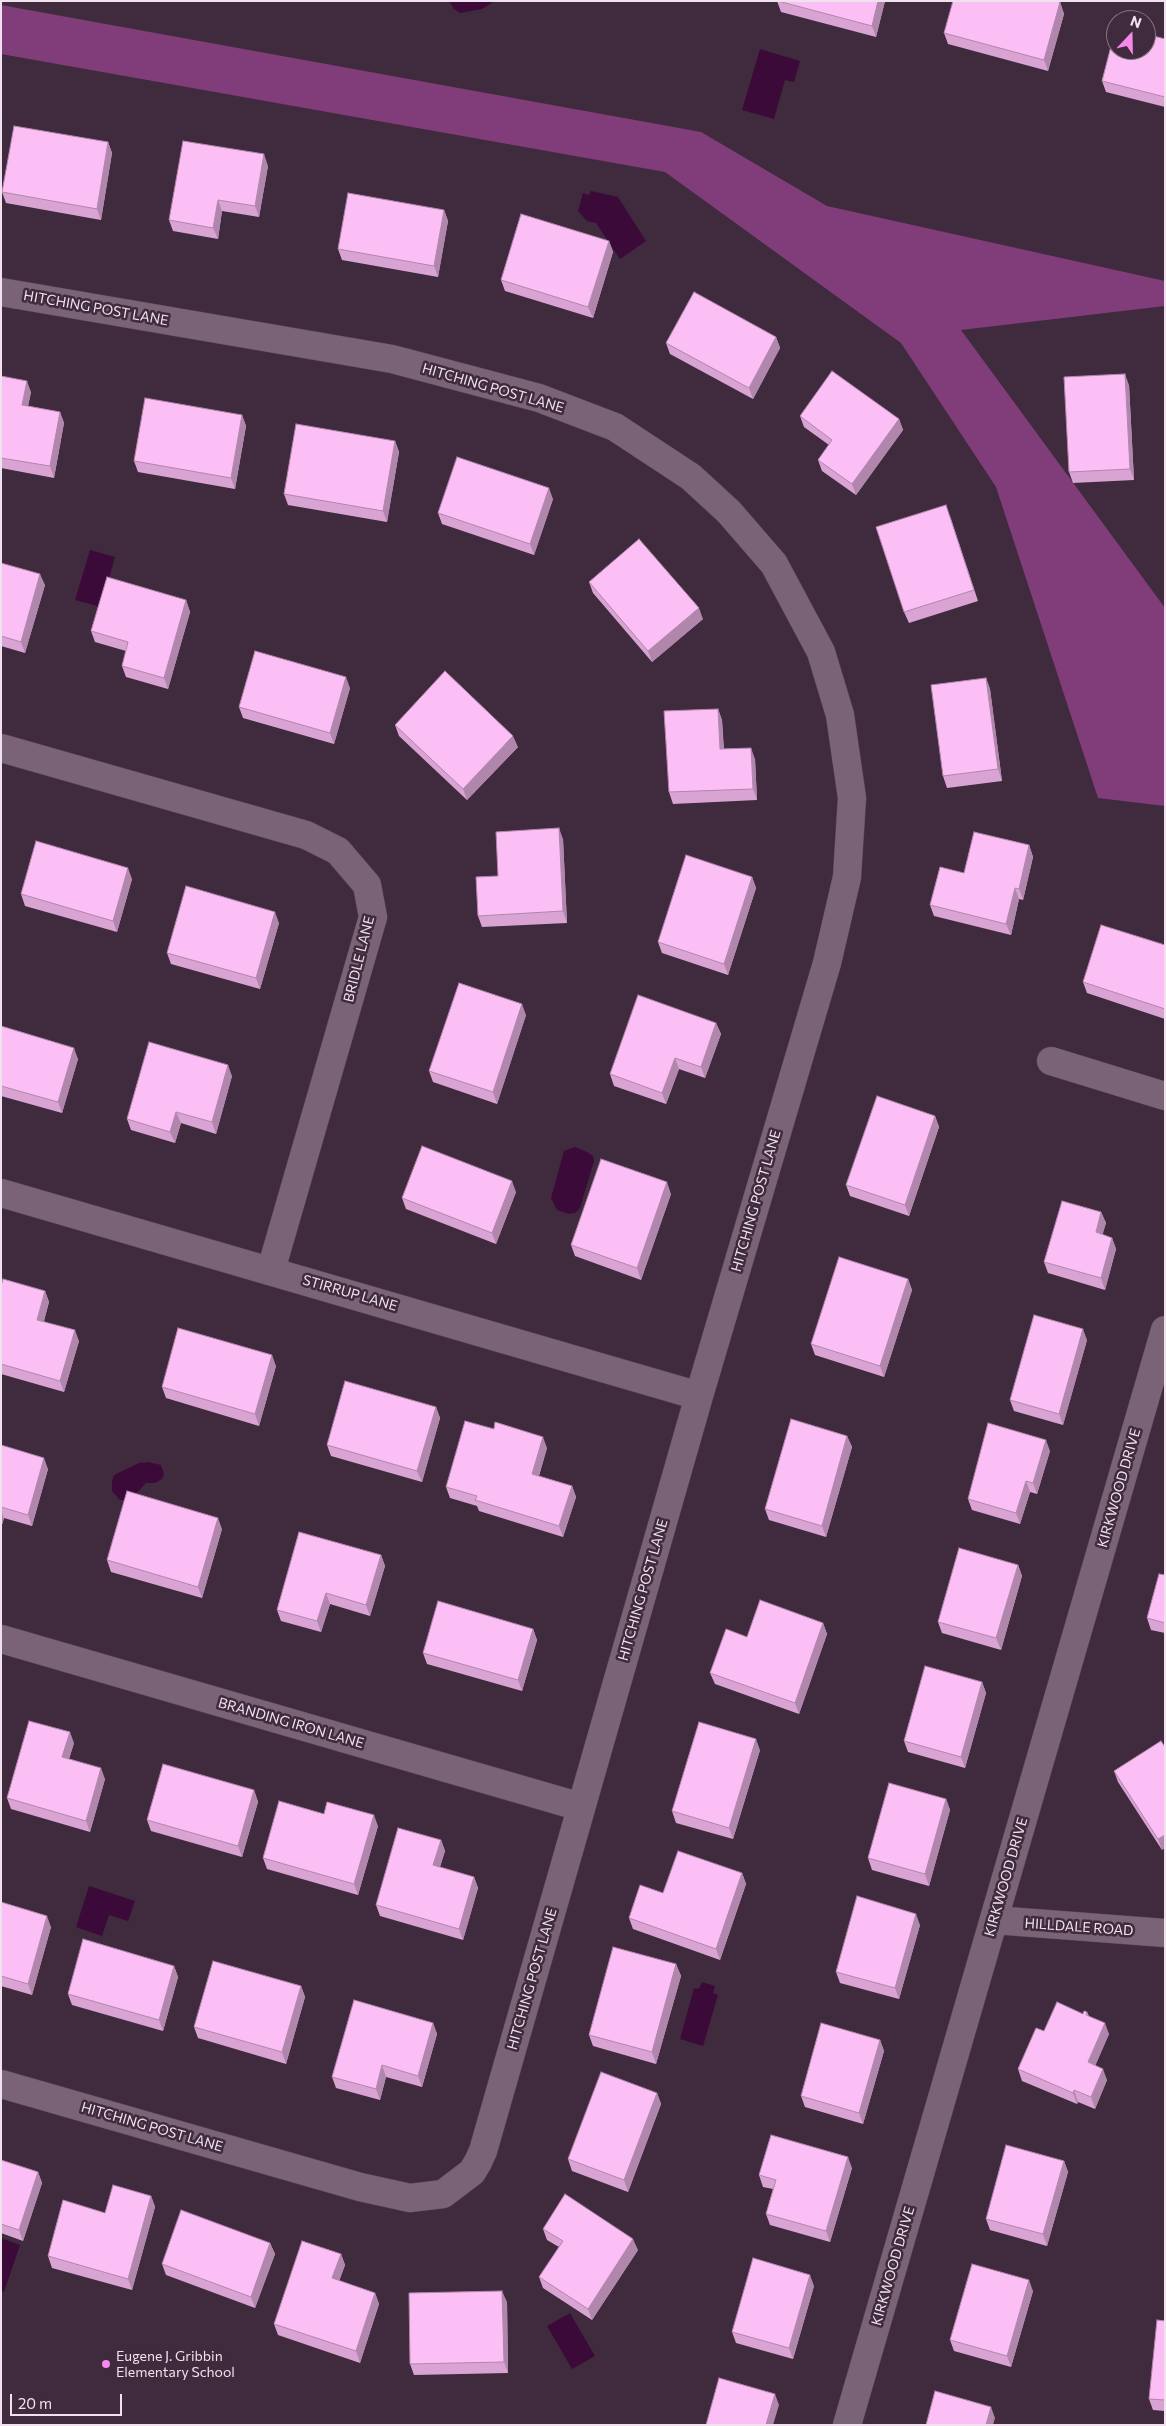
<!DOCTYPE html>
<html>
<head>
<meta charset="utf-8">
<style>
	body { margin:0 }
	#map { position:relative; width:1166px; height:2426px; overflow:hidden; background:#402a3d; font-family:Commissioner,sans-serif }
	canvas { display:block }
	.frame { position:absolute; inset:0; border:2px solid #efe1ed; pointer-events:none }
	.north { position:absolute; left:1106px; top:10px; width:50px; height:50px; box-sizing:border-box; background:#402a3d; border:1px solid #867383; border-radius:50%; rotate:21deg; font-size:14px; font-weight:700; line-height:20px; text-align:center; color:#efe1ed }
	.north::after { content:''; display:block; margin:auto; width:18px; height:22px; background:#f788ec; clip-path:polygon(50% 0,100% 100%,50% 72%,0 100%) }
	.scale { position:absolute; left:10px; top:2394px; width:112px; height:22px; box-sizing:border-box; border:2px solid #efe1ed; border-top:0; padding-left:6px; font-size:15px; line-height:18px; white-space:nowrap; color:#efe1ed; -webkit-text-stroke:4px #402a3d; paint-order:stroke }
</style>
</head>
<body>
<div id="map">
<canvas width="1166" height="2426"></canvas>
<div class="frame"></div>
<div class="north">N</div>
<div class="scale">20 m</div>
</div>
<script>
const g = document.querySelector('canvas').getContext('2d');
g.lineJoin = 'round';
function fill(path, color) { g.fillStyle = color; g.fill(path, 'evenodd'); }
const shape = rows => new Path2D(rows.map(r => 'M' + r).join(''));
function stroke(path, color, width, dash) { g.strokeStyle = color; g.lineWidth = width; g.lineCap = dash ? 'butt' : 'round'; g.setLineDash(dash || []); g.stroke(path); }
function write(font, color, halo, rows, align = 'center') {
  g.font = font + ' Commissioner,sans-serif'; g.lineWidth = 5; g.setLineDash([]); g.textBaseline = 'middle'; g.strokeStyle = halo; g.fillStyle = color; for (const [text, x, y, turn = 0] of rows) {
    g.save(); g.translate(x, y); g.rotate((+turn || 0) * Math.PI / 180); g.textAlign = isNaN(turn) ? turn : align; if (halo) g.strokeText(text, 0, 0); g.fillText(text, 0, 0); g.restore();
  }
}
const forest = shape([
	[1,5,701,132,827,206,1165,281,1165,306,961,330,1165,608,1165,806,1098,798,996,487,901,343,665,172,1,54]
]);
const water = shape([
	[449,1,495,1,482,9,460,13,454,9],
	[760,49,800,61,794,82,785,80,774,119,742,110],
	[591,191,618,197,646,241,620,259,596,223,587,221,578,211,583,193,589,195],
	[90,550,115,557,101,607,75,600],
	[575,1147,587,1152,593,1156,594,1161,580,1208,575,1213,569,1214,557,1210,551,1198,564,1151],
	[139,1463,148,1462,161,1465,164,1474,162,1479,155,1483,146,1483,134,1496,125,1500,120,1500,112,1491,112,1481,114,1475],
	[89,1886,135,1901,128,1921,109,1915,102,1936,76,1927],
	[702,1982,715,1986,713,1993,718,1995,703,2046,680,2039,694,1988,699,1989],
	[1,2238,20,2245,4,2292,1,2291],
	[570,2313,595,2356,572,2369,547,2326]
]);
const minor = shape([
	[1,292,392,359,539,398,615,427,691,477,729,512,774,564,821,652,840,715,852,798,847,877,827,963,699,1396,483,2151,478,2162,472,2172,443,2194,410,2198,360,2187,1,2084],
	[1,748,306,835,338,851,367,885,373,917,271,1270],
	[1051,1061,1165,1096],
	[1,1193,699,1396],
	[1,1639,581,1807],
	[994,1920,1165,1933],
	[847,2425,1165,1330]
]);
const wall = shape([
	[777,1,885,1,876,37,781,12],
	[1060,2,1064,14,1048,71,948,44,944,33],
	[1165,39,1165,107,1106,92,1102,81],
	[108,142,112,153,101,220,6,203,2,192],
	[268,166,259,217,222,211,218,239,173,231,169,220],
	[444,210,448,221,438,277,342,260,338,249],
	[609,241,613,252,593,318,505,291,501,280],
	[776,337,780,348,753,399,670,354,666,343],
	[1,376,31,392,28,406,60,412,64,423,54,478,1,468],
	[1129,385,1134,480,1073,483,1069,472],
	[242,415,246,426,235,489,138,472,134,461],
	[800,416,899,419,903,430,856,495,822,471,818,460,829,445,804,427],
	[395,441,399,452,387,522,288,505,284,494],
	[553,499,534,555,442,524,438,513],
	[950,516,978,601,909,623,904,612],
	[1,563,45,585,25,653,1,646],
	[589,582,703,619,652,662,593,593],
	[186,600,190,612,168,689,126,677,122,666,126,651,95,642,91,631],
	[986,678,990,689,1002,781,947,788,943,776],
	[350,688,334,744,243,718,239,707],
	[718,709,722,720,724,749,755,759,757,800,673,804,669,792],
	[395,725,518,747,467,800,399,736],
	[563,839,567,923,482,927,478,916],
	[1029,845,1033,857,1023,900,1019,899,1011,935,934,916,930,905],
	[752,877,756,888,728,975,662,953,658,942],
	[132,879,117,932,25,906,21,894],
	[279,923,260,989,171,964,167,953],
	[1165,945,1165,1019,1087,993,1083,982],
	[526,1015,497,1104,433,1082,429,1071],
	[716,1023,721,1034,705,1078,679,1069,666,1104,614,1086,610,1074],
	[1,1026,78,1059,62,1113,1,1096],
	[232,1076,216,1134,181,1123,175,1143,131,1130,127,1119],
	[935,1116,939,1127,909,1216,850,1196,846,1185],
	[516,1192,496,1244,406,1209,402,1198],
	[671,1194,641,1280,575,1256,571,1245],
	[1101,1212,1106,1223,1102,1234,1112,1238,1116,1249,1105,1290,1048,1273,1044,1262],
	[908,1279,912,1290,884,1377,815,1355,811,1344],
	[1,1286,45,1291,49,1302,44,1321,79,1341,64,1392,1,1374],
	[1087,1340,1063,1425,1014,1411,1010,1400],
	[276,1366,259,1426,166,1398,162,1387],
	[436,1407,440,1418,422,1482,331,1456,327,1445],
	[847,1436,852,1447,826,1537,769,1520,765,1509],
	[1,1445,48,1469,32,1526,4,1518,1,1528],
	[547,1448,539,1476,572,1486,576,1497,563,1537,479,1511,477,1506,450,1498,446,1487],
	[1050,1451,1037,1494,1030,1492,1020,1524,972,1510,968,1499],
	[222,1529,202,1598,111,1572,107,1560],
	[381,1555,385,1566,370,1616,330,1604,321,1632,281,1621,277,1610],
	[1018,1565,1022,1576,1001,1650,942,1633,938,1622],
	[1165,1575,1165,1633,1151,1630,1147,1618],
	[823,1623,827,1634,799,1714,715,1684,710,1673,747,1637],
	[533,1629,537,1640,522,1691,427,1664,423,1653],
	[982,1682,986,1693,965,1768,908,1752,904,1741],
	[1161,1741,1162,1850,1118,1782,1114,1771],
	[74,1743,69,1759,105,1779,90,1832,11,1809,7,1798],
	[760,1750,733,1839,676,1823,672,1811],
	[254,1790,258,1802,242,1857,151,1831,147,1820],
	[946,1799,950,1810,929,1886,872,1870,868,1858],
	[324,1814,378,1826,358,1895,267,1869,263,1858],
	[441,1840,445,1851,440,1867,474,1877,478,1888,463,1940,380,1916,376,1905],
	[742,1873,746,1884,720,1960,633,1929,629,1918,663,1893],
	[1,1902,51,1927,32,1995,1,1986],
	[920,1925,899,1999,840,1983,836,1972],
	[676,1964,681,1976,656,2064,593,2046,589,2035],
	[174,1966,178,1977,163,2031,72,2005,68,1994],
	[301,1986,305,1997,286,2064,198,2038,194,2027],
	[1087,2012,1089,2016,1109,2034,1095,2066,1107,2080,1095,2109,1078,2102,1077,2104,1022,2081,1018,2069,1044,2031],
	[433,2023,437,2034,422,2087,386,2077,380,2100,336,2088,332,2077],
	[880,2040,884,2051,863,2124,805,2107,801,2096],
	[657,2093,661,2104,628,2192,572,2171,568,2159],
	[1,2160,38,2172,42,2183,23,2241,1,2233],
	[1064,2161,1068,2172,1047,2246,990,2230,986,2219],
	[852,2168,830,2242,770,2225,766,2214,773,2189,763,2187,759,2175],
	[151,2196,155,2207,132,2290,52,2268,48,2256,105,2213],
	[543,2229,638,2250,592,2320,543,2288,539,2277,559,2247,547,2240],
	[270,2243,275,2254,255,2308,166,2275,162,2264],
	[341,2254,345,2265,339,2281,375,2293,379,2304,360,2363,278,2335,274,2324],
	[814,2286,793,2359,736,2343,732,2332],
	[1033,2291,1011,2367,954,2351,950,2340],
	[507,2302,508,2373,414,2375,410,2364],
	[1165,2321,1165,2411,1153,2410,1149,2399]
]);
const shadedWall = shape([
	[878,1,885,1,876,37,872,26],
	[1060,2,1064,14,1048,71,1044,60],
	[108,142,112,153,101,220,97,209],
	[264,154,268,166,259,217,255,206],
	[218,200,222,211,218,239,213,228],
	[444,210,448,221,438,277,434,266],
	[609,241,613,252,593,318,588,307],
	[776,337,780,348,753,399,749,388],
	[1125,374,1129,385,1134,480,1130,469],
	[27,381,31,392,26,416,22,405],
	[60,412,64,423,54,478,50,466],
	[242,415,246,426,235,489,231,478],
	[899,419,903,430,856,495,852,484],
	[395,441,399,452,387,522,383,511],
	[549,488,553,499,534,555,530,544],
	[40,574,45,585,25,653,21,642],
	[186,600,190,612,168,689,164,678],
	[699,608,703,619,652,662,648,651],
	[346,677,350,688,334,744,330,733],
	[986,678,990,689,1002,781,998,769],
	[718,709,722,720,724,760,720,749],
	[513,736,518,747,467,800,463,789],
	[751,748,755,759,757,800,753,789],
	[559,828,563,839,567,923,563,911],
	[1029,845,1033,857,1023,900,1019,889],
	[128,868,132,879,117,932,113,921],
	[752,877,756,888,728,975,724,964],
	[1015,888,1019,899,1011,935,1006,924],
	[275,912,279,923,260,989,256,978],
	[522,1004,526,1015,497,1104,493,1092],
	[716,1023,721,1034,705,1078,701,1067],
	[74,1048,78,1059,62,1113,58,1102],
	[675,1058,679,1069,666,1104,662,1093],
	[228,1065,232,1076,216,1134,212,1122],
	[176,1112,181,1123,175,1143,170,1132],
	[935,1116,939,1127,909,1216,905,1205],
	[512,1181,516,1192,496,1244,492,1233],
	[667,1182,671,1194,641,1280,637,1268],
	[1101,1212,1106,1223,1100,1244,1096,1232],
	[1112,1238,1116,1249,1105,1290,1101,1278],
	[908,1279,912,1290,884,1377,880,1366],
	[45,1291,49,1302,41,1331,37,1320],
	[1083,1329,1087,1340,1063,1425,1059,1414],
	[75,1330,79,1341,64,1392,60,1381],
	[272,1355,276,1366,259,1426,255,1414],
	[436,1407,440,1418,422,1482,417,1471],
	[847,1436,852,1447,826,1537,822,1526],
	[543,1437,547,1448,536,1485,532,1474],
	[1046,1440,1050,1451,1037,1494,1033,1483],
	[44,1458,48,1469,32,1526,28,1515],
	[1026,1481,1030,1492,1020,1524,1016,1513],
	[572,1486,576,1497,563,1537,559,1526],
	[1,1510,4,1518,1,1528],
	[218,1518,222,1529,202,1598,198,1587],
	[381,1555,385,1566,370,1616,366,1605],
	[1018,1565,1022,1576,1001,1650,996,1638],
	[326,1593,330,1604,321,1632,317,1621],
	[823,1623,827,1634,799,1714,795,1703],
	[533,1629,537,1640,522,1691,518,1680],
	[982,1682,986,1693,965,1768,961,1757],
	[70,1732,74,1743,66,1768,62,1757],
	[756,1739,760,1750,733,1839,729,1828],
	[101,1768,105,1779,90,1832,86,1821],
	[254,1790,258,1802,242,1857,238,1846],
	[946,1799,950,1810,929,1886,925,1874],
	[374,1815,378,1826,358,1895,354,1884],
	[1165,1835,1165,1848,1162,1850,1158,1839],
	[441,1840,445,1851,437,1876,433,1865],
	[742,1873,746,1884,720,1960,716,1949],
	[474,1877,478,1888,463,1940,459,1929],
	[916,1914,920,1925,899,1999,895,1988],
	[47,1916,51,1927,32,1995,28,1984],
	[676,1964,681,1976,656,2064,652,2052],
	[174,1966,178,1977,163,2031,159,2020],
	[301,1986,305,1997,286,2064,282,2052],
	[433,2023,437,2034,422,2087,418,2076],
	[1105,2023,1109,2034,1092,2073,1088,2062],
	[880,2040,884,2051,863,2124,859,2113],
	[382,2065,386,2077,380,2100,376,2089],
	[1103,2069,1107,2080,1095,2109,1091,2097],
	[1074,2090,1078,2102,1077,2104,1073,2093],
	[657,2093,661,2104,628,2192,624,2180],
	[848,2157,852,2168,830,2242,826,2231],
	[1064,2161,1068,2172,1047,2246,1043,2234],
	[38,2172,42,2183,23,2241,19,2230],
	[151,2196,155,2207,132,2290,128,2279],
	[633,2239,638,2250,592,2320,588,2309],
	[270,2243,275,2254,255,2308,251,2297],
	[341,2254,345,2265,336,2290,332,2278],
	[810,2275,814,2286,793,2359,789,2348],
	[1029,2280,1033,2291,1011,2367,1007,2356],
	[502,2291,507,2302,508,2373,504,2362],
	[375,2293,379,2304,360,2363,356,2351],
	[775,2394,779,2405,773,2425,766,2425],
	[991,2407,995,2418,993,2425,986,2425]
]);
const building = shape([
	[778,1,878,1,872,26,778,1],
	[953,1,1056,1,1060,2,1044,60,944,33,953,1],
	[1116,27,1116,50,1146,50,1146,34,1165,39,1165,97,1102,81,1116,27],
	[14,126,108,142,97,209,2,192,14,126],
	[183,141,264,154,255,206,218,200,213,228,169,220,183,141],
	[348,193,444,210,434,266,338,249,348,193],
	[521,214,609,241,588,307,501,280,521,214],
	[694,292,776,337,749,388,666,343,694,292],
	[832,371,899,419,852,484,818,460,832,440,800,416,832,371],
	[1125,374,1130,469,1069,472,1064,377,1125,374],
	[1,376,27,381,22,405,60,412,50,466,1,458,1,376],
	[145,398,242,415,231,478,134,461,145,398],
	[296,424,395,441,383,511,284,494,296,424],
	[457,457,549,488,530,544,438,513,457,457],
	[946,505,974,590,904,612,876,527,946,505],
	[639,539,699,608,648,651,589,582,639,539],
	[1,563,40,574,21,642,1,636,1,563],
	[107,577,186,600,164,678,122,666,128,642,91,631,107,577],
	[255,651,346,677,330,733,239,707,255,651],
	[445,671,513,736,463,789,395,725,445,671],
	[986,678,998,769,943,776,931,685,986,678],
	[718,709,720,749,751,748,753,789,669,792,664,711,718,709],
	[559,828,563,911,478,916,476,877,498,876,496,832,559,828],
	[974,832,1029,845,1019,889,1015,888,1006,924,930,905,940,867,964,873,974,832],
	[36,841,128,868,113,921,21,894,36,841],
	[686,855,752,877,724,964,658,942,686,855],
	[186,886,275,912,256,978,167,953,186,886],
	[1101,925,1165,945,1165,1009,1083,982,1101,925],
	[459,983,522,1004,493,1092,429,1071,459,983],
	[638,995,716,1023,701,1067,675,1058,662,1093,610,1074,638,995],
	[1,1026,74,1048,58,1102,1,1086,1,1026],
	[149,1042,228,1065,212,1122,176,1112,170,1132,127,1119,149,1042],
	[877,1096,935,1116,905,1205,846,1185,877,1096],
	[422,1146,512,1181,492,1233,402,1198,422,1146],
	[601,1159,667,1182,637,1268,571,1245,601,1159],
	[1062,1201,1101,1212,1096,1232,1112,1238,1101,1278,1044,1262,1062,1201],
	[839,1257,908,1279,880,1366,811,1344,839,1257],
	[3,1279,45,1291,37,1320,75,1330,60,1381,1,1364,1,1286,3,1279],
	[1034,1315,1083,1329,1059,1414,1010,1400,1034,1315],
	[178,1328,272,1355,255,1414,162,1387,178,1328],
	[345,1381,436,1407,417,1471,327,1445,345,1381],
	[791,1419,847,1436,822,1526,765,1509,791,1419],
	[465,1421,494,1429,495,1422,543,1437,532,1474,572,1486,559,1526,475,1500,477,1496,446,1487,465,1421],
	[988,1423,1046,1440,1033,1483,1026,1481,1016,1513,968,1499,988,1423],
	[1,1445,44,1458,28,1515,1,1507,1,1445],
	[127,1491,218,1518,198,1587,107,1560,127,1491],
	[299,1532,381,1555,366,1605,326,1593,317,1621,277,1610,299,1532],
	[959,1548,1018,1565,996,1638,938,1622,959,1548],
	[1159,1574,1165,1575,1165,1623,1147,1618,1159,1574],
	[760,1600,823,1623,795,1703,710,1673,726,1629,747,1637,760,1600],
	[438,1601,533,1629,518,1680,423,1653,438,1601],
	[925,1666,982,1682,961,1757,904,1741,925,1666],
	[29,1721,70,1732,62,1757,101,1768,86,1821,7,1798,29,1721],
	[699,1722,756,1739,729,1828,672,1811,699,1722],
	[1161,1741,1165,1747,1165,1835,1158,1839,1114,1771,1161,1741],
	[163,1764,254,1790,238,1846,147,1820,163,1764],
	[889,1783,946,1799,925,1874,868,1858,889,1783],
	[279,1801,324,1814,327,1802,374,1815,354,1884,263,1858,279,1801],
	[398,1828,441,1840,433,1865,474,1877,459,1929,376,1905,398,1828],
	[678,1851,742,1873,716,1949,629,1918,640,1885,663,1893,678,1851],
	[857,1896,916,1914,895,1988,836,1972,857,1896],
	[1,1902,47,1916,28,1984,1,1976,1,1902],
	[83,1939,174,1966,159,2020,68,1994,83,1939],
	[613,1947,676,1964,652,2052,589,2035,613,1947],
	[213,1961,301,1986,282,2052,194,2027,213,1961],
	[354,2000,433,2023,418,2076,382,2065,376,2089,332,2077,354,2000],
	[1057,2002,1083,2014,1084,2011,1087,2012,1086,2015,1105,2023,1088,2062,1103,2069,1091,2097,1074,2090,1073,2093,1018,2069,1036,2028,1044,2031,1057,2002],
	[821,2023,880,2040,859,2113,801,2096,821,2023],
	[601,2072,657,2093,624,2180,568,2159,601,2072],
	[771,2135,848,2157,826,2231,766,2214,776,2180,759,2175,771,2135],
	[1006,2145,1064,2161,1043,2234,986,2219,1006,2145],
	[1,2160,38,2172,19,2230,1,2224,1,2160],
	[113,2185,151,2196,128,2279,48,2256,63,2200,105,2213,113,2185],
	[565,2194,633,2239,588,2309,539,2277,563,2241,543,2229,565,2194],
	[181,2210,270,2243,251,2297,162,2264,181,2210],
	[302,2241,341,2254,332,2278,375,2293,356,2351,274,2324,302,2241],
	[753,2258,810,2275,789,2348,732,2332,753,2258],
	[972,2264,1029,2280,1007,2356,950,2340,972,2264],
	[502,2291,504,2362,410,2364,409,2293,502,2291],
	[1157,2320,1165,2321,1165,2400,1149,2399,1157,2320],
	[719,2378,775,2394,766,2425,706,2425,719,2378],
	[935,2391,991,2407,986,2425,926,2425,935,2391]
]);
const markers = [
	[106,2364,5,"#f788ec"]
];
const streetNames = [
	["HITCHING POST LANE",96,308,10],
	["HITCHING POST LANE",493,388,16],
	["BRIDLE LANE",359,959,-76],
	["HITCHING POST LANE",756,1201,-74],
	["STIRRUP LANE",350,1293,16],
	["KIRKWOOD DRIVE",1119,1488,-74],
	["HITCHING POST LANE",643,1590,-74],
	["BRANDING IRON LANE",291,1723,16],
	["KIRKWOOD DRIVE",1006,1877,-74],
	["HILLDALE ROAD",1079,1927,4],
	["HITCHING POST LANE",532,1979,-74],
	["HITCHING POST LANE",152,2127,16],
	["KIRKWOOD DRIVE",893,2266,-74]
];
const poiNames = [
	["Eugene J. Gribbin",116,2356],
	["Elementary School",116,2372]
];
fill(forest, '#803d7a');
fill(water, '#3c0a39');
stroke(minor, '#5a4858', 29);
stroke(minor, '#7a6277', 28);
fill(wall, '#d9a4d3');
fill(shadedWall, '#b086ac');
fill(building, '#fcbff5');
stroke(building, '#b086ac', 1);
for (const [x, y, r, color] of markers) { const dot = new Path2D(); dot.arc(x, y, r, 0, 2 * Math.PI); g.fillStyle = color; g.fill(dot); stroke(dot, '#402a3d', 2); }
write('14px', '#efe1ed', '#402a3d', streetNames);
write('14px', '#efe1ed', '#402a3d', poiNames, 'left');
</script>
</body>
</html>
